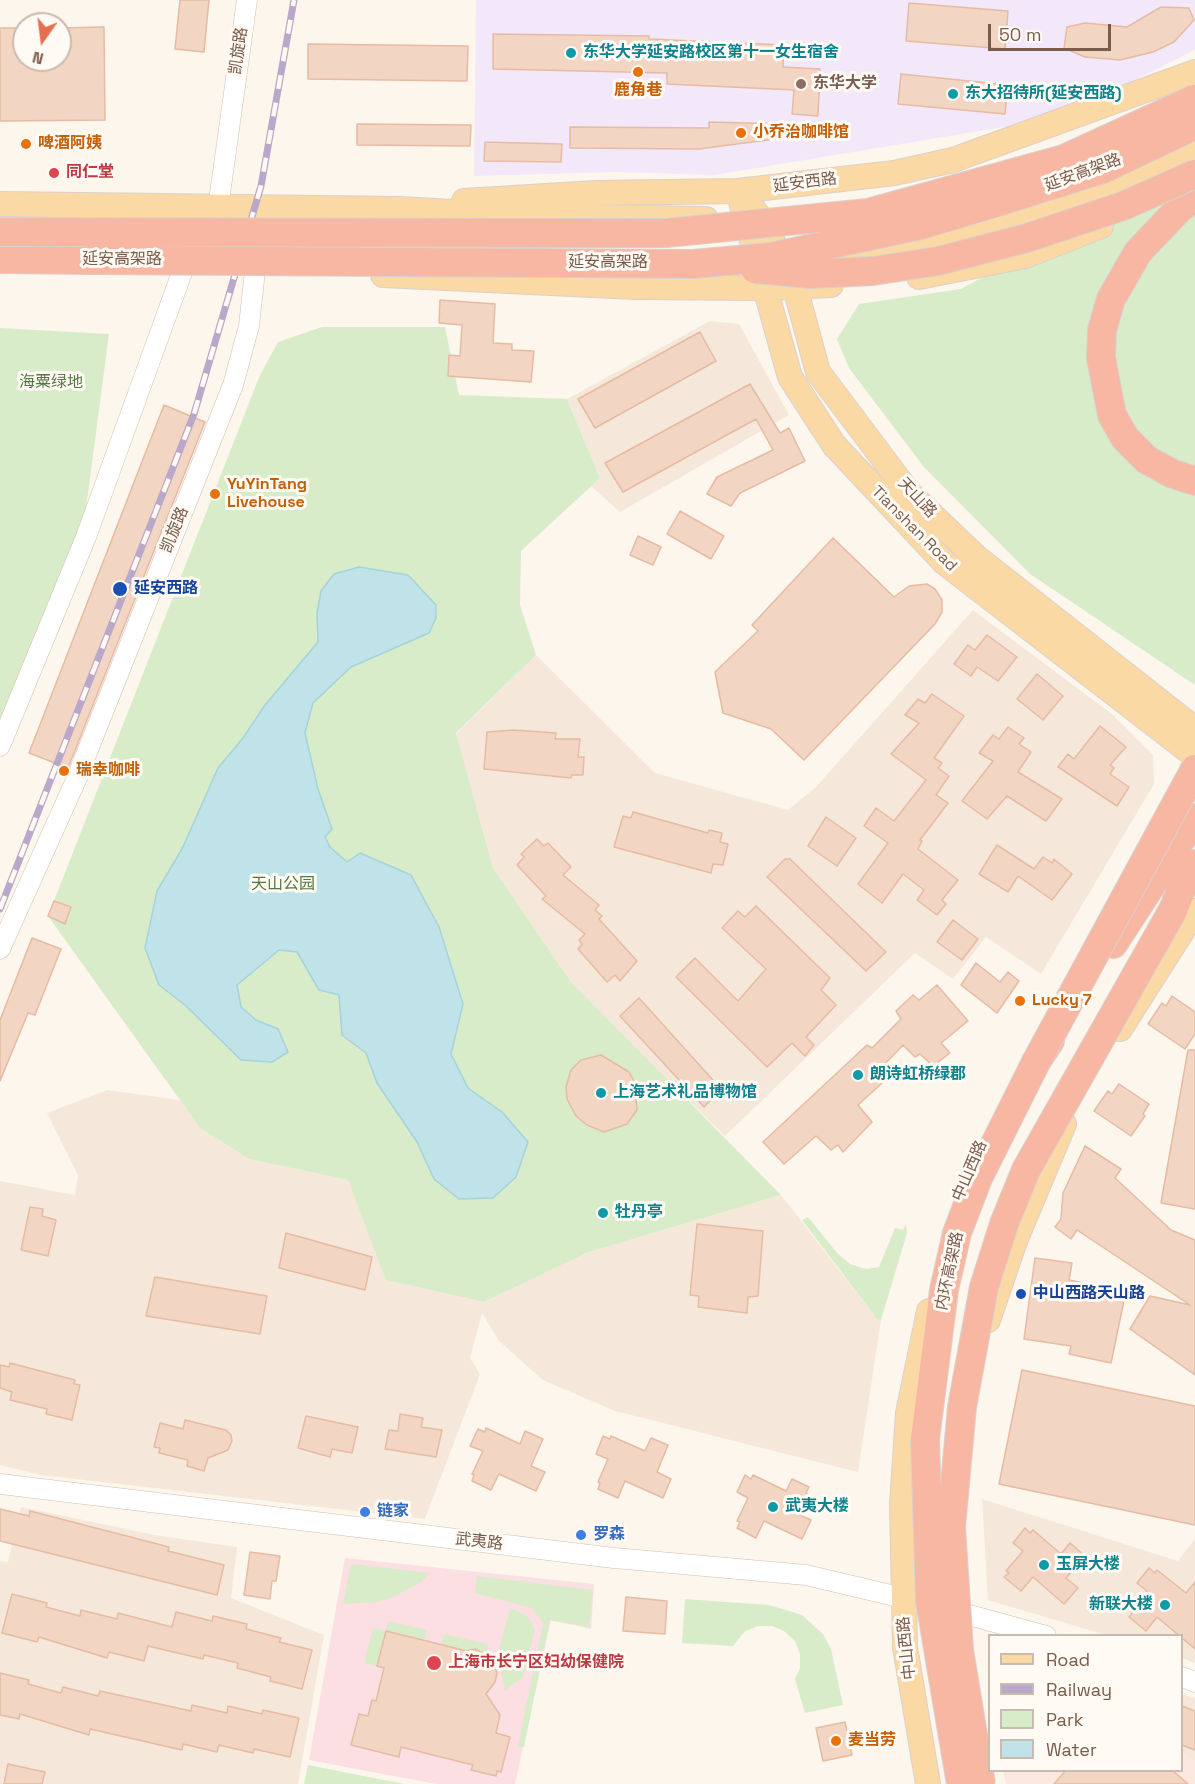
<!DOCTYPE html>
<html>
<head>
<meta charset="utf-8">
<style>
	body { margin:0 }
	#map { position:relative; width:1195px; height:1784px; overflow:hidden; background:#fdf6ec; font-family:"Space Grotesk",sans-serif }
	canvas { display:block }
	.legend { position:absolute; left:988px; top:1634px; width:195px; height:138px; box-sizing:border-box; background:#fffaf3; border:2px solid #cabbb1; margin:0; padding:8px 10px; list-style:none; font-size:18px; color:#7a5c4d }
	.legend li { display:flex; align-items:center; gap:12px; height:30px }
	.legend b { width:30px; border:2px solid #cabbb1 }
	.north { position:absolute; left:12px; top:12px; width:60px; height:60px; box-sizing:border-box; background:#fffaf3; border:2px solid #cabbb1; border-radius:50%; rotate:194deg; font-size:16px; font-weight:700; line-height:24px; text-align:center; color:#7a5c4d }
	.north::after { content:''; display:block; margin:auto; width:21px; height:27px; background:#e76f51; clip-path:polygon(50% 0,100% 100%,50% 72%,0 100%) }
	.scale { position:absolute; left:988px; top:24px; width:123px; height:27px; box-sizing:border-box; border:3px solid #7a5c4d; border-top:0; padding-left:8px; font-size:18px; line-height:21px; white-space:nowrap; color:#7a5c4d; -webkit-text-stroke:4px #fffaf3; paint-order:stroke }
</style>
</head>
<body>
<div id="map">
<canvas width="1195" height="1784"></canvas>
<ul class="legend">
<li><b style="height:8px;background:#fbd9a5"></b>Road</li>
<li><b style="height:8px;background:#b9a8c9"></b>Railway</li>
<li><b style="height:16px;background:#d8ecc9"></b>Park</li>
<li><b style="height:16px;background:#bfe3e8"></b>Water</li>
</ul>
<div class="north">N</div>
<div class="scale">50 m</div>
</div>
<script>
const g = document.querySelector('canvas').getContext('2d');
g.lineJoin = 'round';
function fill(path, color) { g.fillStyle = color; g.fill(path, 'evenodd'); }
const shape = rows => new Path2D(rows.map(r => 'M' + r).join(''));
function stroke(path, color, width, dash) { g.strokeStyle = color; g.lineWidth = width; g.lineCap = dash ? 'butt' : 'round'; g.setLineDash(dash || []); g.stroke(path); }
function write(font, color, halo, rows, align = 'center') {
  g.font = font + ' "Space Grotesk","Noto Sans SC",sans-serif'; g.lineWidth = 6; g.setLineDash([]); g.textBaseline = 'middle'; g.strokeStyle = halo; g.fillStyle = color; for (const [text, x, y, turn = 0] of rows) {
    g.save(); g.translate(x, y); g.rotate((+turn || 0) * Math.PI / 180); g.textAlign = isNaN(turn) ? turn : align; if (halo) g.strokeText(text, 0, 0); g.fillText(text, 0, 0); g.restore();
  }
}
const residential = shape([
	[710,321,739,324,789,415,620,512,591,486,600,478,567,399],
	[973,610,1112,714,1153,755,1154,784,1041,974,986,937,953,979,915,953,725,1136,605,1019,571,982,493,868,456,734,536,655,655,773,788,810,816,787],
	[107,1090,180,1100,200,1128,249,1159,348,1180,387,1280,484,1302,589,1252,781,1195,877,1319,881,1320,858,1472,615,1411,543,1380,499,1341,482,1313,470,1358,480,1374,425,1519,41,1475,0,1465,0,1181,75,1195,78,1175,47,1113],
	[982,1499,1178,1561,1195,1539,1195,1663,1182,1658,1182,1636,1106,1635,988,1600],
	[21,1507,155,1535,237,1547,231,1598,324,1635,298,1784,0,1784,0,1561,8,1562],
	[1182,1694,1195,1698,1195,1762,1182,1754]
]);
const commercial = shape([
	[1182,1754,1195,1762,1195,1784,1006,1784,1003,1771,1182,1770]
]);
const education = shape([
	[476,0,1195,0,1195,50,1058,118,715,175,616,172,474,176]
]);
const medical = shape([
	[345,1558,594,1584,591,1629,551,1620,515,1784,436,1784,309,1760]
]);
const green = shape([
	[1195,175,1195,685,1030,574,923,466,849,368,837,339,859,304,961,289,1149,186],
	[322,327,445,327,459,395,567,399,600,478,521,551,520,605,536,655,456,733,493,868,571,982,781,1195,589,1252,484,1302,386,1280,348,1180,249,1159,200,1128,48,916,260,375,278,342],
	[0,328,109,334,83,531,0,736],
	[808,1217,838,1254,850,1264,866,1269,879,1267,895,1228,903,1230,906,1224,907,1233,881,1320,877,1319,802,1220],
	[351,1564,429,1573,420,1583,393,1597,377,1602,343,1604],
	[477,1576,593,1590,589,1627,550,1620,524,1747,518,1746,543,1623,532,1608,475,1593],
	[685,1599,769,1605,802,1615,823,1634,831,1649,843,1705,805,1713,795,1679,800,1668,800,1654,795,1641,784,1631,772,1626,758,1626,745,1631,733,1646,682,1643],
	[510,1608,527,1616,535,1629,523,1677,505,1690,498,1654],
	[388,1621,427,1630,424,1640,386,1631,377,1666,364,1663,373,1628,386,1631],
	[444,1634,487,1644,491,1657,475,1649,467,1651,441,1645],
	[308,1765,404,1784,304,1784]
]);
const water = shape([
	[359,567,408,575,436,605,436,618,429,633,351,667,313,703,305,733,318,789,332,829,325,837,330,847,347,862,360,853,411,875,439,927,463,1004,451,1054,468,1088,502,1112,528,1142,516,1177,493,1198,459,1199,434,1179,417,1142,377,1083,366,1053,342,1035,339,995,319,990,297,952,279,950,237,985,241,1007,256,1020,278,1029,288,1052,272,1062,241,1060,185,1005,159,985,145,948,157,891,182,849,218,768,243,738,265,705,318,642,317,613,321,591,334,574,359,567]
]);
const building = shape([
	[180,0,209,0,204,52,175,49,180,0],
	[909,3,1008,11,1005,49,906,41,909,3],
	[1161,7,1189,8,1194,20,1174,42,1153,52,1120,60,1085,57,1064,48,1067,27,1085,23,1127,27,1161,7],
	[104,27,105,120,0,121,0,28,24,28,24,60,60,60,60,28,104,27],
	[493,34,649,36,649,39,784,45,783,67,820,69,818,116,792,114,794,90,667,84,667,73,493,69,493,34],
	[308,44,468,46,467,81,308,79,308,44],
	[901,74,1008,85,1005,114,898,104,901,74],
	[709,122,785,124,783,138,699,149,570,148,570,127,709,128,709,122],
	[357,124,471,125,470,146,357,145,357,124],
	[485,142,562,144,561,162,484,161,485,142],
	[440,300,495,304,493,343,512,344,512,350,534,351,531,382,448,376,449,355,460,356,462,325,439,323,440,300],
	[700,332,716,361,595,428,578,399,700,332],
	[750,384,780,433,789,428,805,461,740,493,731,506,707,494,717,477,773,450,756,419,623,492,605,463,750,384],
	[164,405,205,422,68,768,29,753,164,405],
	[680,511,724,536,711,559,667,534,680,511],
	[638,536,661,547,653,565,630,555,638,536],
	[833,538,894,597,909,586,927,584,935,589,942,600,942,612,935,624,804,760,771,729,723,713,715,672,758,631,752,625,833,538],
	[987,635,1017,657,998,681,977,667,971,676,954,664,968,645,975,650,987,635],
	[1037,674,1063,696,1043,720,1017,699,1037,674],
	[932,694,964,716,934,758,942,763,938,768,949,776,936,795,948,803,920,840,922,841,918,849,958,880,942,900,946,904,937,915,917,900,924,890,903,874,882,903,858,884,888,843,864,826,876,808,894,821,926,780,891,754,919,723,905,715,918,699,925,703,932,694],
	[1100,726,1126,747,1110,765,1114,768,1110,774,1129,787,1117,806,1058,767,1068,754,1074,759,1100,726],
	[1008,727,1024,738,1019,744,1031,752,1018,772,1062,799,1046,821,1007,796,987,819,962,801,993,761,979,753,993,735,999,739,1008,727],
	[514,730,556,733,555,739,580,739,578,757,584,757,583,775,572,775,571,778,484,769,487,732,514,730],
	[633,812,708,833,709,830,722,833,720,842,728,844,723,865,713,864,711,873,614,847,623,816,631,818,633,812],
	[826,817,856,838,837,866,808,846,826,817],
	[537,839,544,846,548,843,571,867,563,875,599,905,595,910,602,916,599,919,637,961,620,981,615,975,607,982,578,949,582,944,579,940,585,934,542,899,546,896,517,865,524,857,521,854,537,839],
	[997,845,1034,869,1043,857,1052,863,1054,859,1072,874,1052,900,1018,876,1008,892,979,874,997,845],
	[785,859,790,859,886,952,866,971,767,877,785,859],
	[54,901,71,907,65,924,48,916,54,901],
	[756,906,830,978,821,990,836,1005,806,1037,814,1045,805,1056,792,1043,767,1067,676,977,695,958,738,1001,766,969,722,928,738,911,745,917,756,906],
	[953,920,978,939,962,960,937,942,953,920],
	[32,938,61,949,35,1015,28,1013,0,1081,0,1020,32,938],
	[976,963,1000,982,1008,972,1019,981,997,1013,961,985,976,963],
	[937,985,968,1021,941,1043,950,1053,933,1066,920,1054,915,1057,903,1045,882,1067,882,1083,858,1105,872,1122,843,1152,838,1145,831,1150,816,1136,784,1164,763,1142,867,1045,872,1048,901,1019,896,1011,913,995,919,1000,937,985],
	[1172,996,1195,1012,1195,1034,1185,1049,1148,1024,1162,1003,1166,1006,1172,996],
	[639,998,721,1089,704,1107,620,1016,639,998],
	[1188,1050,1195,1050,1195,1209,1161,1203,1188,1050],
	[601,1055,629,1072,635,1083,637,1110,627,1124,604,1132,587,1125,576,1116,567,1099,566,1087,571,1070,581,1060,601,1055],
	[1119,1084,1149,1104,1143,1114,1145,1116,1131,1136,1094,1111,1108,1091,1112,1094,1119,1084],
	[1085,1146,1121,1169,1115,1178,1171,1230,1195,1240,1195,1375,1130,1329,1150,1296,1190,1305,1077,1230,1071,1239,1055,1227,1061,1219,1063,1193,1085,1146],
	[30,1207,43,1209,42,1216,56,1220,48,1256,21,1250,30,1207],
	[697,1224,763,1231,758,1296,748,1297,747,1313,698,1307,699,1296,690,1295,697,1224],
	[286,1233,372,1257,365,1290,279,1268,286,1233],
	[1035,1258,1072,1263,1069,1280,1126,1291,1111,1363,1069,1354,1071,1346,1024,1339,1035,1258],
	[155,1277,267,1296,260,1334,146,1316,155,1277],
	[10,1363,75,1380,74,1384,80,1385,72,1420,46,1414,47,1409,10,1400,12,1392,0,1388,0,1365,9,1367,10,1363],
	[1022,1370,1195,1406,1195,1525,999,1484,1022,1370],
	[400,1414,423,1418,421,1427,442,1430,436,1457,385,1449,389,1430,398,1431,400,1414],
	[306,1416,358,1427,352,1453,332,1449,330,1457,298,1448,306,1416],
	[185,1420,226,1430,231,1435,232,1441,228,1450,208,1458,204,1471,187,1466,188,1460,159,1453,160,1448,154,1447,160,1423,183,1429,185,1420],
	[486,1428,520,1444,525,1431,543,1439,531,1466,545,1472,536,1491,499,1474,491,1490,472,1481,474,1475,472,1474,483,1451,470,1446,478,1429,485,1432,486,1428],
	[603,1436,610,1439,611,1436,645,1451,651,1438,668,1445,657,1472,671,1479,663,1498,625,1481,618,1498,598,1489,600,1483,598,1482,608,1459,596,1454,603,1436],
	[745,1475,751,1479,753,1475,786,1491,792,1479,809,1487,806,1493,809,1495,800,1515,811,1520,802,1539,764,1521,756,1538,737,1528,740,1522,737,1521,748,1498,737,1492,745,1475],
	[0,1509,29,1516,30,1511,169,1547,168,1551,224,1565,217,1595,0,1541,0,1509],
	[1025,1528,1030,1533,1033,1530,1061,1554,1070,1543,1085,1556,1066,1578,1078,1588,1064,1604,1033,1577,1021,1591,1004,1577,1009,1573,1006,1571,1023,1551,1013,1543,1025,1528],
	[250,1552,280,1556,276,1581,272,1581,270,1599,244,1595,250,1552],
	[1149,1568,1155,1573,1157,1570,1186,1593,1195,1582,1195,1649,1157,1617,1146,1631,1129,1617,1133,1612,1131,1611,1147,1591,1137,1583,1149,1568],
	[12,1594,47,1603,46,1607,80,1616,81,1610,117,1619,118,1613,172,1627,176,1612,212,1621,213,1616,247,1624,246,1629,281,1638,279,1642,312,1650,302,1689,270,1681,271,1677,237,1668,238,1663,204,1655,203,1659,148,1646,144,1661,109,1652,107,1658,39,1637,37,1642,2,1633,12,1594],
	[626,1597,667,1601,665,1634,623,1631,626,1597],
	[386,1631,467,1651,475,1649,491,1657,497,1673,495,1682,486,1694,500,1715,496,1733,510,1737,501,1772,497,1771,496,1776,471,1770,473,1765,401,1747,399,1757,351,1745,359,1714,368,1716,372,1700,376,1701,384,1668,377,1666,386,1631],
	[0,1673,29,1680,28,1684,61,1693,63,1687,98,1696,100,1691,191,1711,192,1705,227,1713,228,1706,262,1714,263,1710,299,1718,290,1757,254,1749,253,1753,219,1745,217,1752,183,1744,182,1750,90,1729,89,1735,20,1714,19,1719,0,1715,0,1673],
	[1182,1706,1195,1711,1195,1750,1182,1745,1182,1706],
	[845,1722,852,1755,823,1761,816,1728,845,1722],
	[8,1764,45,1772,42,1784,4,1784,8,1764],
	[1066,1770,1172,1770,1188,1784,1054,1784,1066,1770]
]);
const minor = shape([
	[212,218,218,208,247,0],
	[0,746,86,537,184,267,193,252],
	[0,949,76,780,233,385,249,326,255,271,243,252],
	[0,1484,614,1558,806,1575,916,1601],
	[947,1609,1046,1636],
	[1182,1677,1195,1682]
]);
const major = shape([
	[738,191,790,377,834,445,945,563,1195,756],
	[464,201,596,193,738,191,894,173,953,160,1195,72],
	[0,204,399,209,526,216,706,219],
	[753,209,762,220,795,287,818,372,909,493,976,557,1195,729],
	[839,253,896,248,1005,227,1078,203,1195,149],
	[383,275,635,287,764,288,831,285],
	[919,277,1025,256,1101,226],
	[1120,1029,1195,911],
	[988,1320,1015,1241,1064,1124],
	[928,1784,905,1647,902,1504,908,1413,929,1311]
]);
const highway = shape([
	[1195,198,1180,208,1138,252,1111,299,1102,330,1101,358,1112,415,1125,438,1147,460,1173,474,1195,481],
	[0,259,90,260],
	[1173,910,1184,883,1195,864],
	[1113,944,1195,818],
	[925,1439,944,1290,957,1233,978,1178,1036,1062,1050,1041]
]);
const rail = shape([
	[0,909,194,414,261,186,294,0]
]);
const highwayBridge = shape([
	[0,232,666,233,868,213,1064,159,1195,99],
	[90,260,693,264,771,257,921,225,1001,201,1103,169,1195,125],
	[755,269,811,274,873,271,938,261,1027,238,1123,206,1195,174],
	[1036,1062,1195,769],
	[925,1439,930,1601,961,1784],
	[981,1784,959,1650,951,1527,962,1407,984,1287,1004,1224,1026,1170,1173,910]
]);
const markers = [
	[571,53,6,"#0f9aa8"],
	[638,72,6,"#e8710a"],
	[801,84,6,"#8d6e63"],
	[953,94,6,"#0f9aa8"],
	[741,133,6,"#e8710a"],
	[26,144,6,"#e8710a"],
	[54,173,6,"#e0444e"],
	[215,494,6,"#e8710a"],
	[120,589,8,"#1a4fb4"],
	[64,771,6,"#e8710a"],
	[1020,1001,6,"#e8710a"],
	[858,1075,6,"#0f9aa8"],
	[601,1093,6,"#0f9aa8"],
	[603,1213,6,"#0f9aa8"],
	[1021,1294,6,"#1a4fb4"],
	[773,1507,6,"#0f9aa8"],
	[365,1512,6,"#3f7fe0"],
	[581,1535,6,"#3f7fe0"],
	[1044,1565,6,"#0f9aa8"],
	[1165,1605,6,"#0f9aa8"],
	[434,1663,8,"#e0444e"],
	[836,1741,6,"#e8710a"]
];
const streetNames = [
	["凯旋路",239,51,-82],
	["延安高架路",1083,173,-20],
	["延安西路",805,183,-7],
	["延安高架路",122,260],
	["延安高架路",608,263],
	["天山路",917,498,47],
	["Tianshan Road",914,529,45],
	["凯旋路",175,530,-68],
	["中山西路",970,1171,-67],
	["内环高架路",950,1271,-78],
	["武夷路",479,1542,7],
	["中山西路",907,1648,-96]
];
const cultureNames = [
	["东华大学延安路校区第十一女生宿舍",583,53],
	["东大招待所(延安西路)",965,94],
	["朗诗虹桥绿郡",870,1075],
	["上海艺术礼品博物馆",613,1093],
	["牡丹亭",615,1213],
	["武夷大楼",785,1507],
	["玉屏大楼",1056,1565],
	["新联大楼",1153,1605,"right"]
];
const educationNames = [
	["东华大学",813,84]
];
const foodNames = [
	["鹿角巷",638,91,"center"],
	["小乔治咖啡馆",753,133],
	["啤酒阿姨",38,144],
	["YuYinTang",227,485],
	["Livehouse",227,503],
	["瑞幸咖啡",76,771],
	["Lucky 7",1032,1001],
	["麦当劳",848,1741]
];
const healthNames = [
	["同仁堂",66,173],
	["上海市长宁区妇幼保健院",448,1663]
];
const parkNames = [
	["海粟绿地",51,383],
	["天山公园",283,885]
];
const transitNames = [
	["延安西路",134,589],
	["中山西路天山路",1033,1294]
];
const shopNames = [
	["链家",377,1512],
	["罗森",593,1535]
];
fill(residential, '#f5e8da');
fill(commercial, '#fde8e0');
fill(education, '#f3e8fa');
fill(medical, '#fbdfe3');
fill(green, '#d8ecc9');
fill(water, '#bfe3e8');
stroke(water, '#a5d3da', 1.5);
fill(building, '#f3d5c3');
stroke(building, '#e6bba3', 1.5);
stroke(minor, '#d1beb0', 21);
stroke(major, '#dad1cd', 26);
stroke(highway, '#dad1cd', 30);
stroke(minor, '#fff', 20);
stroke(major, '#fbd9a5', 24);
stroke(highway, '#f7b7a3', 28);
stroke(rail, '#b9a8c9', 7);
stroke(rail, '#fffaf3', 4.5, [14]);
stroke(highwayBridge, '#dad1cd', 30, []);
stroke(highwayBridge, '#f7b7a3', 28);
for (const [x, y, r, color] of markers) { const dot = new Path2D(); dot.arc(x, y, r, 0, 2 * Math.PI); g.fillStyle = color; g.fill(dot); stroke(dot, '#fffaf3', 2); }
write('16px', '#7a5c4d', '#fffaf3', streetNames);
write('bold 16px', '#0d838f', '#fffaf3', cultureNames, 'left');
write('bold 16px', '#785e54', '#fffaf3', educationNames, 'left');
write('bold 16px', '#c56008', '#fffaf3', foodNames, 'left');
write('bold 16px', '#be3a42', '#fffaf3', healthNames, 'left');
write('16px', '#537a41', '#fffaf3', parkNames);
write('bold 16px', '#164399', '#fffaf3', transitNames, 'left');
write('bold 16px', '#366cbe', '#fffaf3', shopNames, 'left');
</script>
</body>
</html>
